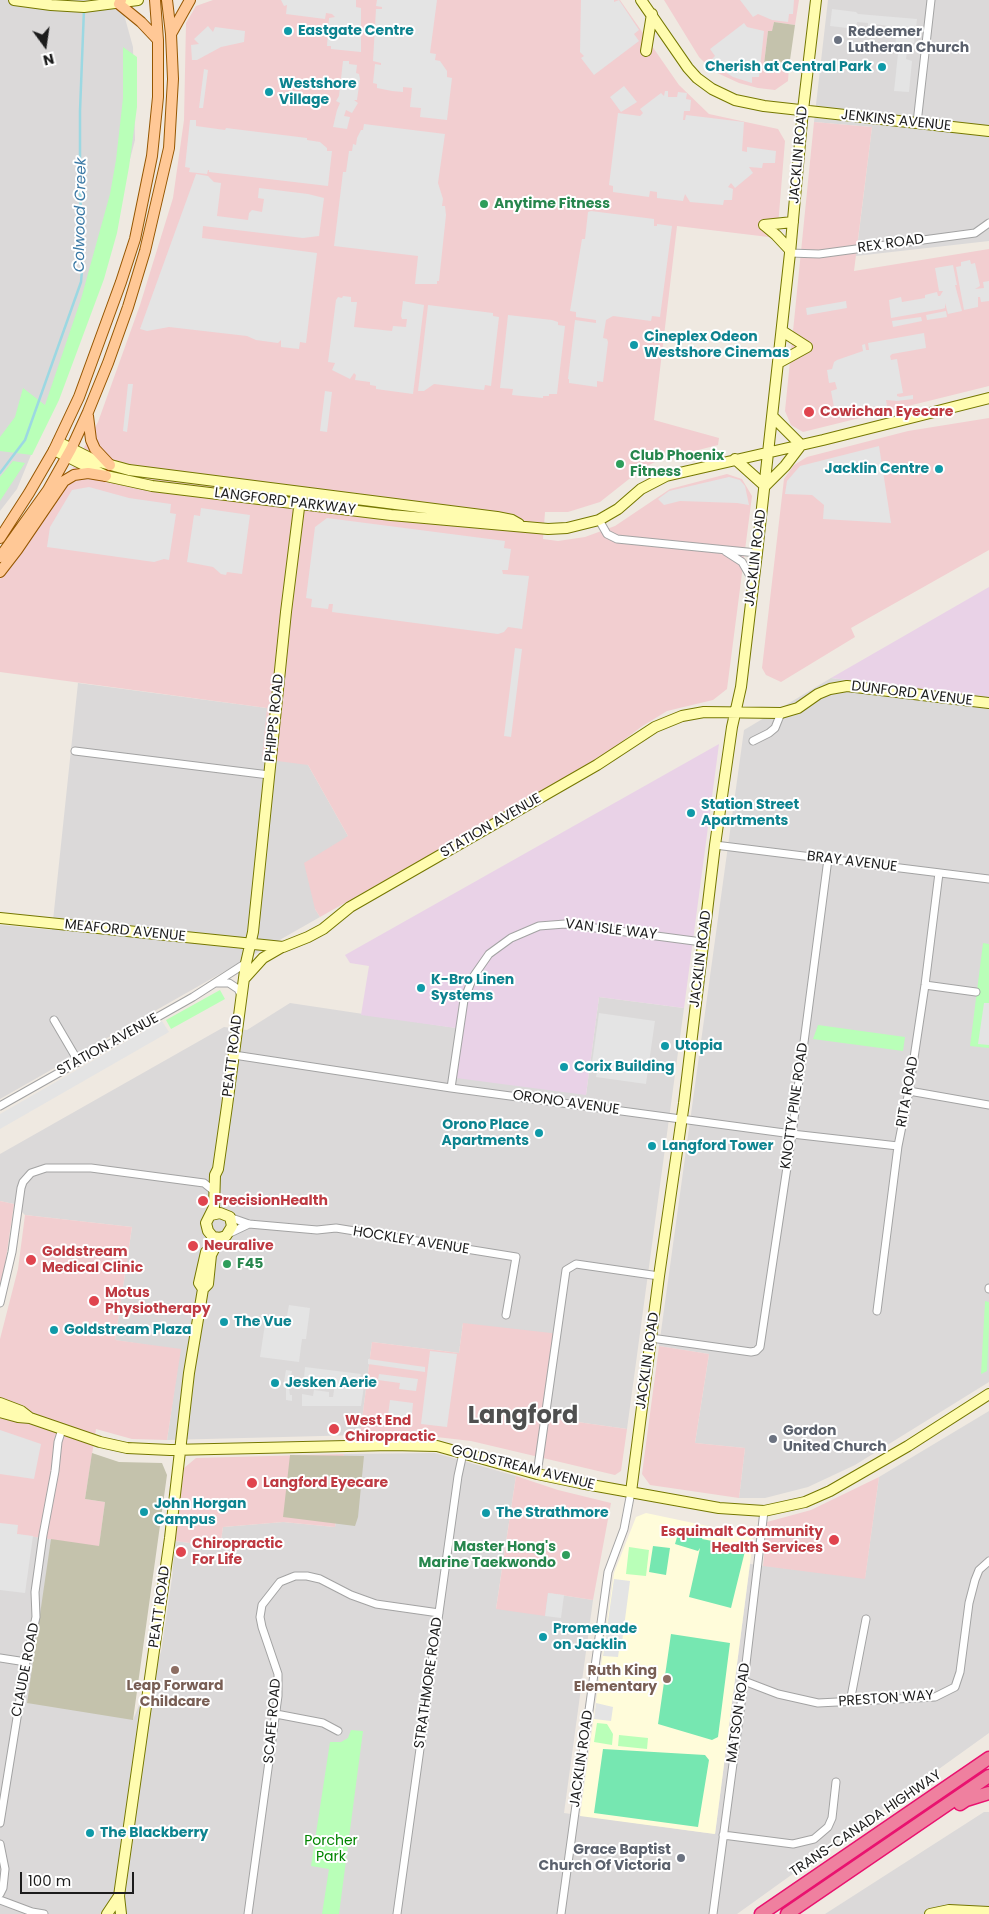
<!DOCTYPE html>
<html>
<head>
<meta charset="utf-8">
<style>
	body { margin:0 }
	#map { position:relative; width:989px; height:1914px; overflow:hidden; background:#efe9e1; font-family:Poppins,sans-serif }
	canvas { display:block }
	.north { position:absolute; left:20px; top:20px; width:50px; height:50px; -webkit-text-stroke:4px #fff; paint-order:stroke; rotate:166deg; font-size:14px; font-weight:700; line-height:20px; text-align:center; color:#1c1c1c }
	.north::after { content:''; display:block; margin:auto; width:18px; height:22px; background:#1c1c1c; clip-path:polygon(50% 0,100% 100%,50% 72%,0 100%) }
	.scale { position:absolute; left:20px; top:1872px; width:114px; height:22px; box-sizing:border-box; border:2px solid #1c1c1c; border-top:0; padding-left:6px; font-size:15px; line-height:18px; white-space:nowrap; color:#1c1c1c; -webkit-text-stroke:4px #fff; paint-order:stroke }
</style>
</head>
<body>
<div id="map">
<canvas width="989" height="1914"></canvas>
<div class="north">N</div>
<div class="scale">100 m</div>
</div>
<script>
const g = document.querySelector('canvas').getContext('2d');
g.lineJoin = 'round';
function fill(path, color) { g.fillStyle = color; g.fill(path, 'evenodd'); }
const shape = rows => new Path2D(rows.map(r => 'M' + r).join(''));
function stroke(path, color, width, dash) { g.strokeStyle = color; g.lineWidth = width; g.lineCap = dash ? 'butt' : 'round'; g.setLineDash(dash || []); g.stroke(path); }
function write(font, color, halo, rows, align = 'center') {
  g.font = font + ' Poppins,sans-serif'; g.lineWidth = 4; g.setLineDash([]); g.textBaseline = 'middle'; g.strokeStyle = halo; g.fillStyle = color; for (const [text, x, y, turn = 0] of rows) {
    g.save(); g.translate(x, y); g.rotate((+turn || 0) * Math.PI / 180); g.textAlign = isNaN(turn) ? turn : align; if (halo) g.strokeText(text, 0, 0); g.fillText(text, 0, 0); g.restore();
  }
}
const residential = shape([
	[0,0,120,0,133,47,135,140,110,236,58,389,17,489,0,511],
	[828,0,989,0,989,241,856,256,872,127,814,122],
	[831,678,989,697,989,1382,855,1465,808,1487,765,1498,739,1498,745,1448,695,1443,709,1354,659,1346,744,730],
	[78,683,267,708,308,765,348,836,315,909,320,917,0,1099,0,925,52,930],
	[599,997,684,1008,627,1429,549,1418,463,1323,459,1353,372,1342,360,1435,167,1440,180,1350,115,1340,132,1227,25,1215,14,1204,0,1201,0,1154,224,1027,247,1030,290,1003,463,1029,586,1095],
	[989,1411,989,1733,737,1914,0,1914,0,1523,17,1534,99,1547,133,1720,161,1652,172,1578,175,1541,220,1547,223,1527,283,1522,335,1527,344,1454,435,1453,516,1476,496,1609,548,1593,593,1600,564,1813,715,1834,750,1564,865,1578,879,1477],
	[984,1812,989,1812,989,1914,825,1914]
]);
const commercial = shape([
	[213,0,620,0,679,85,709,114,778,129,785,141,777,238,677,226,654,420,719,438,718,445,659,460,643,468,600,502,568,512,545,512,543,539,558,541,585,537,615,526,670,489,727,474,742,479,752,496,727,689,713,700,667,711,641,727,599,759,320,917,315,909,304,863,348,836,308,765,262,759,267,708,0,672,0,579,48,513,98,422,140,305,173,198,184,120,186,23,196,6],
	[664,0,799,0,795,25,774,22,772,32,768,31,764,64,789,67,788,81,775,90,758,88,739,83,713,71,699,57],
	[814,122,872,127,854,271,989,249,989,386,803,432,791,425,785,411],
	[989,418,989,550,851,628,855,637,781,682,766,675,762,668,784,479,794,465,807,457,908,431],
	[0,1201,14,1204,5,1265,0,1284],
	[25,1215,132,1227,115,1340,181,1349,167,1440,132,1439,96,1429,85,1499,105,1502,99,1547,16,1534,0,1523,0,1339,18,1269],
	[463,1323,560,1334,549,1418,627,1429,621,1471,615,1475,471,1441,402,1433,360,1435,372,1342,459,1353],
	[659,1346,709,1354,695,1443,745,1448,739,1498,650,1485,642,1474],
	[344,1454,335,1527,283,1522,223,1527,220,1547,175,1541,184,1468,196,1458],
	[516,1476,558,1490,611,1503,593,1600,548,1593,545,1616,496,1609],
	[879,1477,865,1579,763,1566,767,1522,811,1510]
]);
const industrial = shape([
	[989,587,989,697,831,678],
	[719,744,684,1008,599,997,586,1095,456,1078,463,1029,361,1015,369,966,350,963,345,955]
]);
const education = shape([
	[646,1513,717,1528,745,1530,750,1534,753,1540,715,1834,580,1816,614,1573,636,1517]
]);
const construction = shape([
	[774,22,795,25,789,67,764,64,768,31,772,31],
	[92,1453,119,1462,162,1463,167,1475,133,1720,27,1703,51,1539,99,1546,105,1502,85,1499],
	[290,1455,364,1456,358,1517,355,1526,283,1517]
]);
const park = shape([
	[123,47,137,57,137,107,129,167,117,233,104,279,59,400,32,455,0,451,0,437,15,417,23,388,45,405,81,299,110,194,116,160,123,98],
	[13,461,25,463,0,501,0,477],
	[983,943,989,944,989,1048,970,1046],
	[220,990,225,999,171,1029,166,1020],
	[818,1025,905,1037,903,1051,813,1039],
	[985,1301,989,1302,989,1326,987,1371,981,1374],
	[629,1547,649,1550,646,1576,626,1574],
	[597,1723,607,1724,613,1734,612,1745,594,1742],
	[351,1730,363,1731,339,1914,322,1914,329,1869,311,1866,330,1742,341,1742,348,1738],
	[619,1735,648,1738,647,1749,618,1746]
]);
const pitch = shape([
	[680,1527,703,1534,702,1539,743,1547,745,1551,731,1608,689,1597,700,1548,698,1551,675,1544],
	[653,1546,670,1548,666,1575,649,1572],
	[671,1634,730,1643,718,1737,712,1740,658,1724],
	[603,1749,705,1755,709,1760,698,1827,594,1813]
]);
const parking = shape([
	[281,0,356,0,356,7,361,8,361,52,331,49,331,46,327,46,329,18,335,17,332,14,326,13,325,19,286,14,287,5,284,6],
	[377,0,437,0,430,53,436,54,435,60,440,61,447,71,447,77,452,78,447,120,420,117,421,108,410,107,412,88,403,87,403,92,392,91,377,88,377,84,373,83,375,64,381,65,381,63,373,61,376,9,382,9,382,7,376,6],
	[581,0,614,0,614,2,619,0,639,30,634,34,639,41,594,75,581,58,584,56,580,52],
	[740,0,794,0,793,14,789,14,788,22,772,20,758,14,753,17],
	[832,9,856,12,858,14,917,19,914,43,908,43,906,59,912,61,909,92,894,91,898,54,894,53,897,31,902,31,901,28,875,24,874,31,868,30,868,23,857,22,856,29,830,26],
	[744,23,747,27,764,31,759,77,752,77,752,83,733,77,709,62,715,56,710,49],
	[208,26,213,32,215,27,245,31,244,42,221,47,197,60,192,60,191,45,199,44,194,39],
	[343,61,349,61,349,64,357,65,356,73,359,74,360,79,357,100,354,100,358,103,352,113,346,110,344,116,350,117,347,129,333,127,337,110,340,103,336,101,339,96],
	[204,69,208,70,203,108,199,108],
	[624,86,637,102,621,112,610,97],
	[665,91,668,91,668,97,677,97,678,92,687,93,686,99,691,100,690,111,684,111,683,120,685,120,686,115,744,122,742,151,747,152,747,147,776,151,775,163,763,163,762,168,749,167,753,173,735,188,731,183,728,187,733,189,732,200,724,200,723,205,690,202,685,194,683,201,657,198,657,192,650,191,649,197,613,192,613,186,609,185,618,113,640,116,643,113,640,109,661,93,664,96],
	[190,120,196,120,196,126,225,130,226,128,307,138,307,140,320,142,327,148,327,151,332,151,328,186,209,172,209,170,208,170,207,174,189,172,190,168,185,167],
	[364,124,445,134,438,183,443,199,442,206,445,206,446,215,439,281,437,281,437,284,415,284,418,256,334,246,343,172,346,172,349,151,352,151,353,144,356,145,357,138,361,130,363,130],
	[196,174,208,176,214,182,221,183,217,216,248,220,249,213,252,210,262,212,264,199,258,198,259,188,308,194,324,198,319,236,303,238,203,226,202,238,317,253,306,343,300,342,299,349,281,347,281,340,278,343,256,340,247,336,169,327,147,331,140,329],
	[591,211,654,219,654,226,657,226,657,224,672,226,660,317,652,316,651,321,613,316,606,320,603,338,607,339,608,342,603,382,597,381,597,387,569,383,569,379,568,379,575,320,596,323,596,320,576,317,576,312,570,311,582,239,585,239,588,212],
	[970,260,971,264,975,263,980,286,975,289,984,288,983,282,989,281,989,301,981,302,980,297,978,297,978,307,964,310,956,267,961,266,961,262],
	[953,265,957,285,955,285,962,311,948,314,945,303,945,308,942,309,891,318,889,300,901,297,902,302,925,298,925,295,937,292,938,296,940,296,943,291,939,291,935,268],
	[343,296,351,297,351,302,357,302,354,327,392,331,393,326,406,327,407,319,402,319,401,316,403,301,424,305,413,394,376,389,376,386,370,385,370,382,355,380,356,375,354,373,350,379,332,370,335,363,328,362,336,300,338,297,342,298],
	[846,301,847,308,807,315,806,308],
	[428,305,493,313,493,316,499,317,491,386,485,385,484,390,434,384,424,391,418,391],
	[946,311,947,317,927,320,926,315],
	[508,315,552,320,558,322,558,325,565,326,557,394,549,394,549,396,543,396,543,398,512,395,513,389,500,388],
	[921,317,922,321,893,327,892,321],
	[924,333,926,348,892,354,890,356,891,360,897,359,903,393,897,394,897,396,900,397,913,395,913,399,897,401,886,400,887,406,876,408,875,406,868,410,848,413,847,412,841,413,839,406,834,407,831,391,837,389,835,382,829,383,827,370,832,369,834,362,837,360,863,351,862,345,865,344,866,350,869,350,868,343],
	[128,384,133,384,127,432,123,431],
	[325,391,332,392,327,432,320,431],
	[879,446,891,523,823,519,824,505,812,495,785,494,787,481,800,466],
	[729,477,740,480,745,486,749,505,737,503,680,501,664,505,658,499,669,491],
	[89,487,129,498,171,504,170,513,176,514,169,560,164,559,154,562,47,547,50,527,72,490],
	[201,508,250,515,242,574,227,572,226,575,221,574,213,567,187,562,194,515,200,516],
	[327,518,505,541,504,548,511,549,508,570,502,570,503,574,529,576,522,629,508,627,504,632,498,634,332,612,333,604,329,604,328,609,311,607,312,599,306,598,315,527],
	[515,648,522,649,511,737,504,736],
	[984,1003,989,1003,989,1045,978,1044],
	[599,1013,655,1021,646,1084,596,1077,597,1071,591,1070],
	[162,1021,169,1032,0,1129,0,1114],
	[289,1305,310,1308,306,1339,302,1339,299,1362,260,1357,265,1324,285,1327],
	[430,1351,457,1354,447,1427,421,1424],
	[368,1359,425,1367,425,1372,368,1364],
	[305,1367,361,1374,360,1378,365,1379,361,1406,302,1406,302,1394,313,1396,314,1390,329,1392,329,1397,333,1397,335,1383,330,1382,329,1389,315,1387,316,1380,304,1378],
	[286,1370,292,1371,289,1388,290,1395,292,1395,292,1401,286,1400,286,1388,283,1387],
	[379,1374,418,1379,416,1391,399,1389,400,1383,378,1380],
	[390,1400,413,1403,411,1426,387,1423],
	[0,1430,41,1444,34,1479,0,1474],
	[0,1523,18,1525,17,1534,33,1536,25,1593,0,1590],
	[614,1579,630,1581,621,1650,619,1650,618,1657,603,1656],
	[548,1593,564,1595,561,1618,545,1616],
	[596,1703,613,1707,611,1721,594,1719]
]);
const stream = shape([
	[0,473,25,440,81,282,83,258,80,192,80,111,84,9]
]);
const street = shape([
	[917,123,931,0],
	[790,253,819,254,975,233,989,223],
	[599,520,607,534,617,539,757,553],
	[725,551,742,562,753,581],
	[753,741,769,733,775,728,781,713],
	[75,751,269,775],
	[715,845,989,879],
	[216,983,229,983,238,989,241,995],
	[925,985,976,992],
	[54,1020,78,1061],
	[234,1055,451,1088,792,1134,898,1146],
	[451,1088,464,1000,473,977,489,954,511,938,539,926,565,924,702,942],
	[909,1091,989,1105],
	[0,1106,193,997,246,963],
	[229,1217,249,1224,317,1230,336,1228,516,1257,506,1315],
	[230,1233,249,1224],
	[989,1288,989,1289],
	[0,1303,12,1252,21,1188,23,1182,31,1173,46,1168,91,1168,204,1183,214,1191],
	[877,1311,898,1146,909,1091,925,985,939,873],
	[651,1338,751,1352,756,1351,760,1347,792,1134,828,859],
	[537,1474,566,1270,576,1264,659,1276],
	[0,1658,26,1662],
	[744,1681,778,1694,818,1703,935,1697,955,1687,960,1672,969,1603,975,1580,979,1570,989,1561],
	[850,1702,866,1619],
	[276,1714,323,1723,338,1731],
	[0,1823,26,1662,36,1617,35,1592,43,1535,55,1471,58,1442,62,1429],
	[723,1835,793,1844,814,1839,828,1827,832,1818,836,1782],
	[0,1844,5,1869,3,1888,0,1894],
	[0,1900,32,1912,44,1914],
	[248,1914,278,1696,278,1674,262,1627,260,1617,262,1605,280,1582,295,1576,307,1576,320,1579,351,1595,376,1604,439,1613],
	[397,1914,458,1476,463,1453],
	[561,1914,608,1572,624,1529,631,1492],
	[713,1914,744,1681,764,1511]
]);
const secondary = shape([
	[14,0,51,5,84,7,138,0],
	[641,0,688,68,697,78,712,89,735,100,764,106,989,131],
	[646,51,652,14],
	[764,225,776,235,790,250],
	[764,225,793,222],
	[778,363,807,347,782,331],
	[773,417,801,445],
	[58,442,96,461,129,470,497,517,512,520,519,524],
	[54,450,106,476,152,486,391,515,548,529,567,528,599,520,618,509,641,489,666,476,823,440,989,398],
	[735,459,765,486],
	[765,486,785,466,801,445],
	[0,918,283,947,308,937,323,929,350,907,597,765,655,727,682,716,704,712,781,713,798,708,818,694,830,689,847,686,989,703],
	[244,979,263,958,282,947],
	[211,1215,220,1213,230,1217,232,1226,226,1236,220,1238,213,1237,208,1231,206,1223,214,1207,215,1175,218,1169,227,1106,246,963,253,932,286,612,301,492],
	[203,1289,199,1283,206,1252],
	[0,1403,21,1411,30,1418],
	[0,1412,18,1417,30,1418,100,1442,127,1448,170,1450,391,1445,437,1446,537,1474,580,1483,719,1508,764,1511,805,1502,830,1491,908,1446,989,1394],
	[631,1492,659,1276,684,1103,715,845,732,727,741,687,757,553,790,253,803,110,816,0],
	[107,1914,119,1896],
	[121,1914,119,1896,170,1538,189,1373,203,1289,208,1284,211,1255,217,1243,223,1237],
	[930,1914,949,1910,989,1912]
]);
const primary = shape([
	[121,0,119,4,141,22,158,40],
	[171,34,190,0],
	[88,416,91,440,95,449,110,465],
	[0,538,29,493,54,450,79,397,121,282,135,239,152,156,158,97,158,40,155,0],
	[0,557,48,490,71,449,88,412,108,363,128,307,145,251,169,148,173,79,171,34,167,0],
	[0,572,17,550,64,481,74,475,88,473,106,476]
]);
const highway = shape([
	[960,1804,966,1800,989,1793],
	[761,1914,989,1758],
	[787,1914,989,1776]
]);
const markers = [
	[288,31,5,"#0f9aa8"],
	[838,40,5,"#6b7280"],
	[882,67,5,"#0f9aa8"],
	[269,92,5,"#0f9aa8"],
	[484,204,5,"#2e9e5b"],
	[634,345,5,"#0f9aa8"],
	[809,412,6,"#e0444e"],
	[620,464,5,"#2e9e5b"],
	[939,469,5,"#0f9aa8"],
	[691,813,5,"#0f9aa8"],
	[421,988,5,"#0f9aa8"],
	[665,1046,5,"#0f9aa8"],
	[564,1067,5,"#0f9aa8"],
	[539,1133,5,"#0f9aa8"],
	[652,1146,5,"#0f9aa8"],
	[203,1201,6,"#e0444e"],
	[193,1246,6,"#e0444e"],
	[31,1260,6,"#e0444e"],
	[227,1264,5,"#2e9e5b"],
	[94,1301,6,"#e0444e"],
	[224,1322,5,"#0f9aa8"],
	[54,1330,5,"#0f9aa8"],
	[275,1383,5,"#0f9aa8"],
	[334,1429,6,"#e0444e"],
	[773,1439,5,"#6b7280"],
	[252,1483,6,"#e0444e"],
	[144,1512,5,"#0f9aa8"],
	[486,1513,5,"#0f9aa8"],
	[834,1540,6,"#e0444e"],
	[181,1552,6,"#e0444e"],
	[566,1555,5,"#2e9e5b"],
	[543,1637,5,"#0f9aa8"],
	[175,1670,5,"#8d6e63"],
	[667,1679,5,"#8d6e63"],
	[90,1833,5,"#0f9aa8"],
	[681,1858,5,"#6b7280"]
];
const cultureNames = [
	["Eastgate Centre",298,31],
	["Cherish at Central Park",872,67,"right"],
	["Westshore",279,84],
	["Village",279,100],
	["Cineplex Odeon",644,337],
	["Westshore Cinemas",644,353],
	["Jacklin Centre",929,469,"right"],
	["Station Street",701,805],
	["Apartments",701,821],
	["K-Bro Linen",431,980],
	["Systems",431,996],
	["Utopia",675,1046],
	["Corix Building",574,1067],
	["Orono Place",529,1125,"right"],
	["Apartments",529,1141,"right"],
	["Langford Tower",662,1146],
	["The Vue",234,1322],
	["Goldstream Plaza",64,1330],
	["Jesken Aerie",285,1383],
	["John Horgan",154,1504],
	["Campus",154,1520],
	["The Strathmore",496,1513],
	["Promenade",553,1629],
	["on Jacklin",553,1645],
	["The Blackberry",100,1833]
];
const worshipNames = [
	["Redeemer",848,32],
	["Lutheran Church",848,48],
	["Gordon",783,1431],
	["United Church",783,1447],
	["Grace Baptist",671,1850,"right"],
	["Church Of Victoria",671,1866,"right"]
];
const streetNames = [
	["JENKINS AVENUE",896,121,6],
	["JACKLIN ROAD",799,155,-85],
	["REX ROAD",891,244,-8],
	["LANGFORD PARKWAY",285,502,7],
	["JACKLIN ROAD",756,558,-83],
	["DUNFORD AVENUE",912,694,7],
	["PHIPPS ROAD",275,718,-84],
	["STATION AVENUE",491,826,-30],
	["BRAY AVENUE",852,862,7],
	["VAN ISLE WAY",611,930,7],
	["MEAFORD AVENUE",125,931,6],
	["JACKLIN ROAD",701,959,-83],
	["STATION AVENUE",108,1045,-29],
	["PEATT ROAD",233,1056,-83],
	["RITA ROAD",908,1092,-80],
	["ORONO AVENUE",566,1103,8],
	["KNOTTY PINE ROAD",795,1106,-82],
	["HOCKLEY AVENUE",411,1241,9],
	["JACKLIN ROAD",648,1361,-82],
	["GOLDSTREAM AVENUE",523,1468,14],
	["PEATT ROAD",160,1607,-82],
	["CLAUDE ROAD",26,1670,-79],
	["STRATHMORE ROAD",429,1683,-82],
	["PRESTON WAY",886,1699,-4],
	["MATSON ROAD",739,1713,-82],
	["SCAFE ROAD",273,1721,-85],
	["JACKLIN ROAD",582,1759,-82],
	["TRANS-CANADA HIGHWAY",866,1824,-34]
];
const leisureNames = [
	["Anytime Fitness",494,204],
	["Club Phoenix",630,456],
	["Fitness",630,472],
	["F45",237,1264],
	["Master Hong's",556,1547,"right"],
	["Marine Taekwondo",556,1563,"right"]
];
const healthNames = [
	["Cowichan Eyecare",820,412],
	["PrecisionHealth",214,1201],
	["Neuralive",204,1246],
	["Goldstream",42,1252],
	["Medical Clinic",42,1268],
	["Motus",105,1293],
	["Physiotherapy",105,1309],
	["West End",345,1421],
	["Chiropractic",345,1437],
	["Langford Eyecare",263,1483],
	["Esquimalt Community",823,1532,"right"],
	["Health Services",823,1548,"right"],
	["Chiropractic",192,1544],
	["For Life",192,1560]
];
const educationNames = [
	["Ruth King",657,1671],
	["Elementary",657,1687],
	["Leap Forward",175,1686,"center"],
	["Childcare",175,1702,"center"]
];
const parkNames = [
	["Porcher",331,1841],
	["Park",331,1857]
];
const waterNames = [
	["Colwood Creek",81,215,-89]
];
const townNames = [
	["Langford",523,1417]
];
fill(residential, '#dbd9d9');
fill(commercial, '#f2ced0');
fill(industrial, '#e9d2e7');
fill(education, '#fffcda');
fill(construction, '#c4c2ac');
fill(park, '#b9ffb8');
fill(pitch, '#76e7b1');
fill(parking, '#e4e4e4');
stroke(stream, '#9cd8e2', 2.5);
stroke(street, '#a3a3a3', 9);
stroke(secondary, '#757700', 12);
stroke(primary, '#955600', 12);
stroke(highway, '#e9126f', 15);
stroke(street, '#fff', 7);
stroke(secondary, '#fffcaf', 10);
stroke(primary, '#ffc896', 10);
stroke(highway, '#ef809f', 12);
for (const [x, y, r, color] of markers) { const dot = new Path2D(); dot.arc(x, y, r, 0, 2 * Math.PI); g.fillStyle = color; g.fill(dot); stroke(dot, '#fff', 2); }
write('bold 14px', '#0d838f', '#fff', cultureNames, 'left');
write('bold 14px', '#5b616d', '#fff', worshipNames, 'left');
write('14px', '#1c1c1c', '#fff', streetNames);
write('bold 14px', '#27864d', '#fff', leisureNames, 'left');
write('bold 14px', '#be3a42', '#fff', healthNames, 'left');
write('bold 14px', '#785e54', '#fff', educationNames, 'right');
write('14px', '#018500', '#fff', parkNames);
write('italic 15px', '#3b79a5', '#fff', waterNames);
write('bold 24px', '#4f4f4f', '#fff', townNames);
</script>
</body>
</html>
